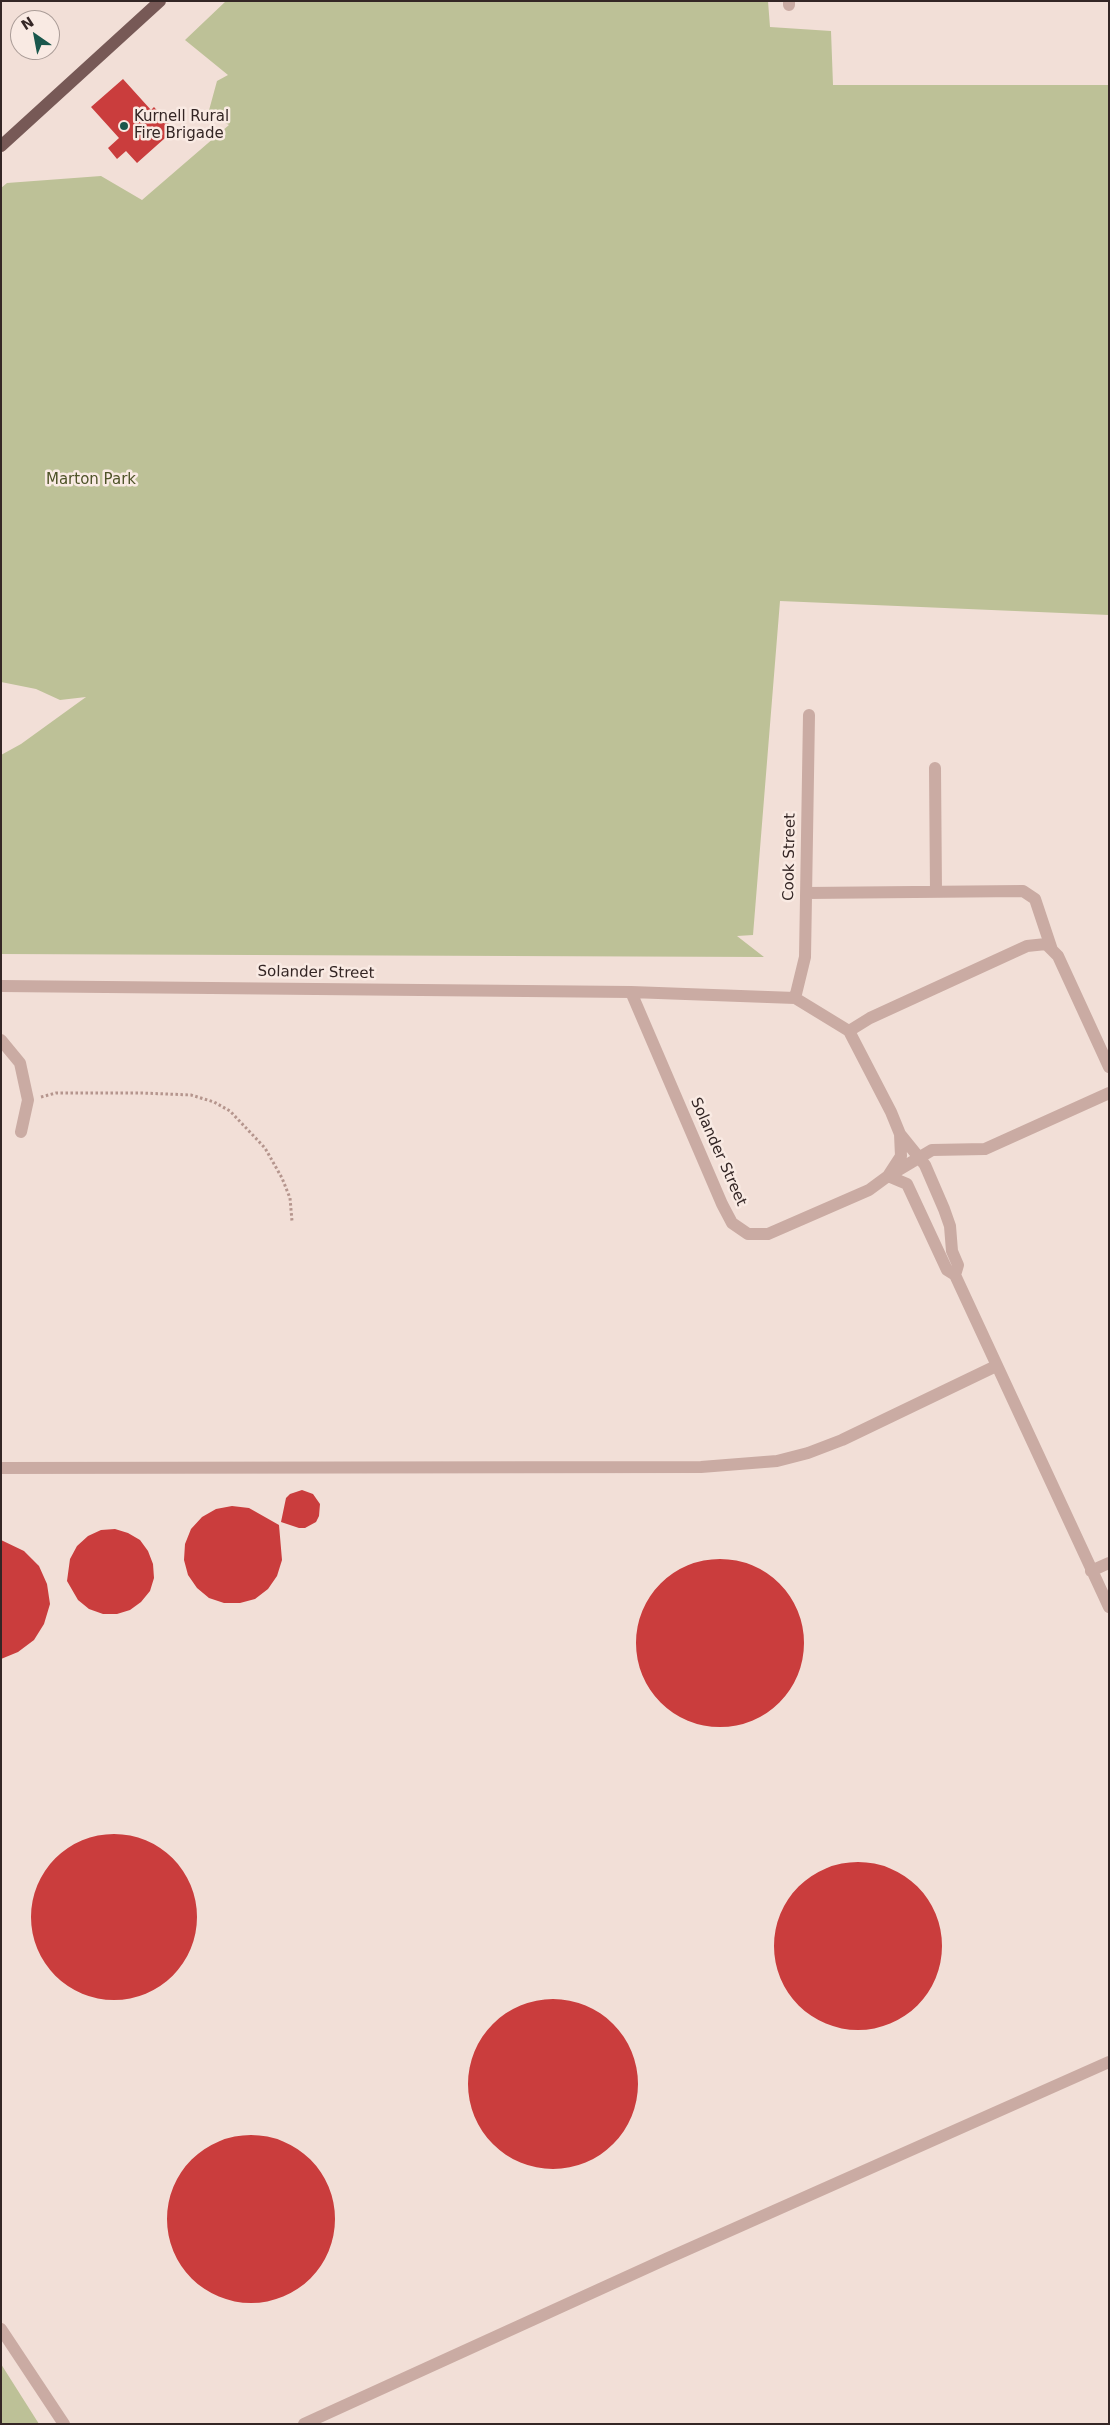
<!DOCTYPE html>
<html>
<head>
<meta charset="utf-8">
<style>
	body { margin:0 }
	#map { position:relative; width:1110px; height:2425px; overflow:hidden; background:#f2dfd7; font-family:"DejaVu Sans",sans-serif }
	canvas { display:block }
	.frame { position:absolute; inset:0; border:2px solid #342625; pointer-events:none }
	.north { position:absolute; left:10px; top:10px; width:50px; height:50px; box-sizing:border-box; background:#f9eae3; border:1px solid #aa9c97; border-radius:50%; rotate:327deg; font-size:14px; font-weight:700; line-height:20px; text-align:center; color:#342625 }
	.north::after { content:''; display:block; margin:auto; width:18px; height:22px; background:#1a574c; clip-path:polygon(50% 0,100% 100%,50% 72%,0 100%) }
</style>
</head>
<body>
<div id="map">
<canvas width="1110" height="2425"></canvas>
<div class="frame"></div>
<div class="north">N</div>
</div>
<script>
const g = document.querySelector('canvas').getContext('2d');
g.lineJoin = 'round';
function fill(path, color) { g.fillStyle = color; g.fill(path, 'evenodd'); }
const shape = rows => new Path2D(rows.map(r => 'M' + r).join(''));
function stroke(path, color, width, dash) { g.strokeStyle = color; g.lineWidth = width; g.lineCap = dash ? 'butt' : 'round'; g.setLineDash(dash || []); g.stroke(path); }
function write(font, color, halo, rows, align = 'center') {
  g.font = font + ' "DejaVu Sans",sans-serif'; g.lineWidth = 5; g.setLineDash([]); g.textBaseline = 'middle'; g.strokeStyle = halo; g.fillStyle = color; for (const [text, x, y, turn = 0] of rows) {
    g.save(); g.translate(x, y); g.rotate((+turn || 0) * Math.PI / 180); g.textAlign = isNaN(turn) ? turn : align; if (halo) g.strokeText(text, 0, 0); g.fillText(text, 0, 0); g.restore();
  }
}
const green = shape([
	[226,1,768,1,770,27,831,31,833,85,1109,85,1109,615,780,601,753,935,737,936,764,957,1,954,1,755,21,744,86,697,60,700,36,689,1,682,1,188,7,183,101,176,142,200,229,125,208,114,217,81,228,75,185,40],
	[1,2364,39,2424,1,2424]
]);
const building = shape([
	[123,79,151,110,154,107,174,130,137,163,126,151,117,159,108,148,119,138,91,107],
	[302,1490,313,1494,320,1504,319,1516,316,1522,305,1528,299,1528,281,1522,286,1498,290,1494],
	[232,1506,249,1508,279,1525,282,1560,277,1576,268,1589,255,1599,240,1603,224,1603,209,1598,197,1588,188,1575,184,1560,185,1544,191,1529,202,1517,216,1509],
	[115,1529,128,1533,140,1540,148,1551,153,1564,154,1578,150,1591,141,1602,130,1610,117,1614,103,1614,89,1609,78,1600,67,1581,70,1559,77,1546,88,1536,101,1530],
	[1,1540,24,1551,39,1566,47,1584,50,1604,44,1624,34,1640,18,1652,1,1659],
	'636 1643a84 84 0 1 1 168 0a84 84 0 1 1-168 0Z',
	'31 1917a83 83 0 1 1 166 0a83 83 0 1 1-166 0Z',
	'774 1946a84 84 0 1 1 168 0a84 84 0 1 1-168 0Z',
	'468 2084a85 85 0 1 1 170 0a85 85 0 1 1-170 0Z',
	'167 2219a84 84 0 1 1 168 0a84 84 0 1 1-168 0Z'
]);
const path = shape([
	[41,1097,56,1093,142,1093,191,1095,214,1102,230,1111,265,1148,282,1178,290,1198,292,1221]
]);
const minor = shape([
	[789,1,789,5],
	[935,768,936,892],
	[806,893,1023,891,1035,899,1052,950],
	[1,986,631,992,795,998,849,1031,891,1112,900,1134,901,1156,888,1176,869,1190,768,1234,748,1234,732,1223,722,1204,631,992],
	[795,998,805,957,809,715],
	[849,1031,870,1018,1027,946,1046,944,1058,956,1109,1067],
	[1,1040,20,1063,28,1100,21,1132],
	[900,1134,925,1165,944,1209,950,1226,952,1251,958,1265,955,1275],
	[890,1175,932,1150,985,1149,1109,1093],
	[888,1176,907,1184,947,1270,955,1275,1109,1607],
	[1,1468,701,1467,777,1461,808,1453,842,1440,996,1366],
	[1091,1571,1109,1563],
	[1,2329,64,2424],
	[304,2424,666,2259,1109,2062]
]);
const major = shape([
	[1,146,160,1]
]);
const markers = [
	[124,126,5,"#1a574c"]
];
const poiNames = [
	["Kurnell Rural",134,117],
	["Fire Brigade",134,134]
];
const parkNames = [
	["Marton Park",91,480]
];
const streetNames = [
	["Cook Street",790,857,-89],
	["Solander Street",316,973,1],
	["Solander Street",718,1152,66]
];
fill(green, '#bdc197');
fill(building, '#ca3d3d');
stroke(path, '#b5958d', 3, [2.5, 2.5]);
stroke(minor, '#caaba3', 12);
stroke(major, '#775956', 12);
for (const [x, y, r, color] of markers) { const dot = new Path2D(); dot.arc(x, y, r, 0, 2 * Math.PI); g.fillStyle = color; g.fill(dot); stroke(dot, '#f9eae3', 2); }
write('15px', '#342625', '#f9eae3', poiNames, 'left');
write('15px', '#4e5328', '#f9eae3', parkNames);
write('15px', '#342625', '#f9eae3', streetNames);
</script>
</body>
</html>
